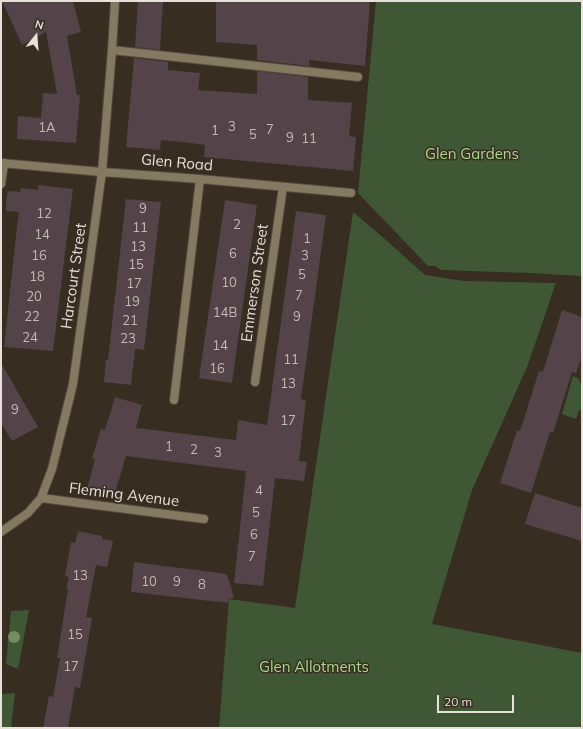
<!DOCTYPE html>
<html>
<head>
<meta charset="utf-8">
<style>
	body { margin:0 }
	#map { position:relative; width:583px; height:729px; overflow:hidden; background:#372d20; font-family:Mulish,sans-serif }
	canvas { display:block }
	.frame { position:absolute; inset:0; border:2px solid #e7e1d9; pointer-events:none }
	.north { position:absolute; left:16px; top:16px; width:40px; height:40px; -webkit-text-stroke:3px #372d20; paint-order:stroke; rotate:17deg; font-size:11px; font-weight:700; line-height:16px; text-align:center; color:#e7e1d9 }
	.north::after { content:''; display:block; margin:auto; width:14px; height:18px; background:#e7e1d9; clip-path:polygon(50% 0,100% 100%,50% 72%,0 100%) }
	.scale { position:absolute; left:437px; top:695px; width:77px; height:18px; box-sizing:border-box; border:2px solid #e7e1d9; border-top:0; padding-left:5px; font-size:12px; line-height:14px; white-space:nowrap; color:#e7e1d9; -webkit-text-stroke:3px #372d20; paint-order:stroke }
</style>
</head>
<body>
<div id="map">
<canvas width="583" height="729"></canvas>
<div class="frame"></div>
<div class="north">N</div>
<div class="scale">20 m</div>
</div>
<script>
const g = document.querySelector('canvas').getContext('2d');
g.lineJoin = 'round';
function fill(path, color) { g.fillStyle = color; g.fill(path, 'evenodd'); }
const shape = rows => new Path2D(rows.map(r => 'M' + r).join(''));
function stroke(path, color, width, dash) { g.strokeStyle = color; g.lineWidth = width; g.lineCap = dash ? 'butt' : 'round'; g.setLineDash(dash || []); g.stroke(path); }
function write(font, color, halo, rows, align = 'center') {
  g.font = font + ' Mulish,sans-serif'; g.lineWidth = 3; g.setLineDash([]); g.textBaseline = 'middle'; g.strokeStyle = halo; g.fillStyle = color; for (const [text, x, y, turn = 0] of rows) {
    g.save(); g.translate(x, y); g.rotate((+turn || 0) * Math.PI / 180); g.textAlign = isNaN(turn) ? turn : align; if (halo) g.strokeText(text, 0, 0); g.fillText(text, 0, 0); g.restore();
  }
}
const green = shape([
	[376,1,582,1,582,276,529,273,441,270,435,266,428,266,358,193],
	[353,212,386,240,425,275,464,281,556,283,527,367,472,490,432,624,582,653,582,728,219,728,229,599,295,608],
	[573,376,578,378,582,386,582,411,579,410,576,419,562,414],
	[29,610,18,669,6,664,11,611],
	[15,693,11,728,1,728,1,694]
]);
const building = shape([
	[2,1,73,1,81,32,67,36,77,95,80,95,76,143,17,139,18,116,41,118,43,93,57,94,46,32,22,45],
	[138,1,163,1,160,50,135,47],
	[216,1,370,1,365,66,309,60,309,66,257,60,257,45,216,42],
	[134,58,168,62,168,70,200,73,198,90,257,94,257,71,308,77,308,100,352,103,349,136,356,137,353,171,204,157,205,145,182,142,161,140,160,150,126,147],
	[38,185,73,189,53,351,4,347,17,226,19,212,6,211,6,200,8,191,20,192,21,188,38,190],
	[126,199,161,202,144,350,135,349,131,385,104,382,106,360,108,360],
	[225,200,257,205,232,383,199,378],
	[296,211,326,215,301,399,306,400,299,461,307,462,304,481,275,478,263,586,234,583,246,471,126,456,115,493,87,489,95,459,92,458,97,442,101,428,105,430,115,397,142,405,136,428,236,440,238,420,267,425],
	[562,310,582,317,582,355,576,373,572,372,553,433,550,432,531,493,500,483,517,430,520,431,539,371,543,372],
	[1,363,38,427,12,441,1,423],
	[535,493,582,508,582,541,525,524],
	[78,531,102,536,102,539,113,541,107,567,96,565,86,617,92,618,80,688,75,687,68,728,43,728,49,696,53,697,60,658,57,658,68,589,66,589,69,577,65,576,71,542,75,543],
	[134,562,227,574,234,597,228,599,228,603,131,592]
]);
const lane = shape([
	[112,50,358,77],
	[1,184,4,163],
	[174,400,200,179]
]);
const street = shape([
	[1,163,102,172,200,179,351,193],
	[255,382,283,187],
	[41,498,204,519],
	[1,532,28,513,41,498,52,469,73,384,102,172,112,50,115,1]
]);
const trees = [
	[14,637]
];
const numberNames = [
	["3",232,127],
	["1A",47,128],
	["7",270,130],
	["1",215,131],
	["5",253,135],
	["9",290,138],
	["11",309,139],
	["9",143,209],
	["12",44,214],
	["2",237,225],
	["11",140,228],
	["14",42,235],
	["1",307,239],
	["13",138,247],
	["6",233,254],
	["16",39,256],
	["3",305,256],
	["15",136,265],
	["5",302,275],
	["18",37,277],
	["10",229,283],
	["17",134,284],
	["7",299,296],
	["20",34,297],
	["19",132,302],
	["14B",225,313],
	["22",32,317],
	["9",297,317],
	["21",130,321],
	["24",30,338],
	["23",128,339],
	["14",220,346],
	["11",291,360],
	["16",217,369],
	["13",288,384],
	["9",15,410],
	["17",288,421],
	["1",169,447],
	["2",194,450],
	["3",218,453],
	["4",259,491],
	["5",256,513],
	["6",254,535],
	["7",252,557],
	["13",80,576],
	["10",149,582],
	["9",177,582],
	["8",202,585],
	["15",75,635],
	["17",71,667]
];
const parkNames = [
	["Glen Gardens",472,154],
	["Glen Allotments",314,667]
];
const streetNames = [
	["Glen Road",177,163,5],
	["Harcourt Street",74,276,-82],
	["Emmerson Street",255,283,-82],
	["Fleming Avenue",124,495,7]
];
fill(green, '#405735');
fill(building, '#544349');
stroke(lane, '#534a3e', 10);
stroke(street, '#534a3e', 10);
stroke(lane, '#847a62', 8);
stroke(street, '#847a62', 8);
g.fillStyle = '#758c5d';
for (const [x, y] of trees) { g.beginPath(); g.arc(x, y, 6, 0, 2 * Math.PI); g.fill(); }
write('13px', '#c2bab5', null, numberNames);
write('15px', '#a8d98f', '#372d20', parkNames);
write('15px', '#e7e1d9', '#372d20', streetNames);
</script>
</body>
</html>
